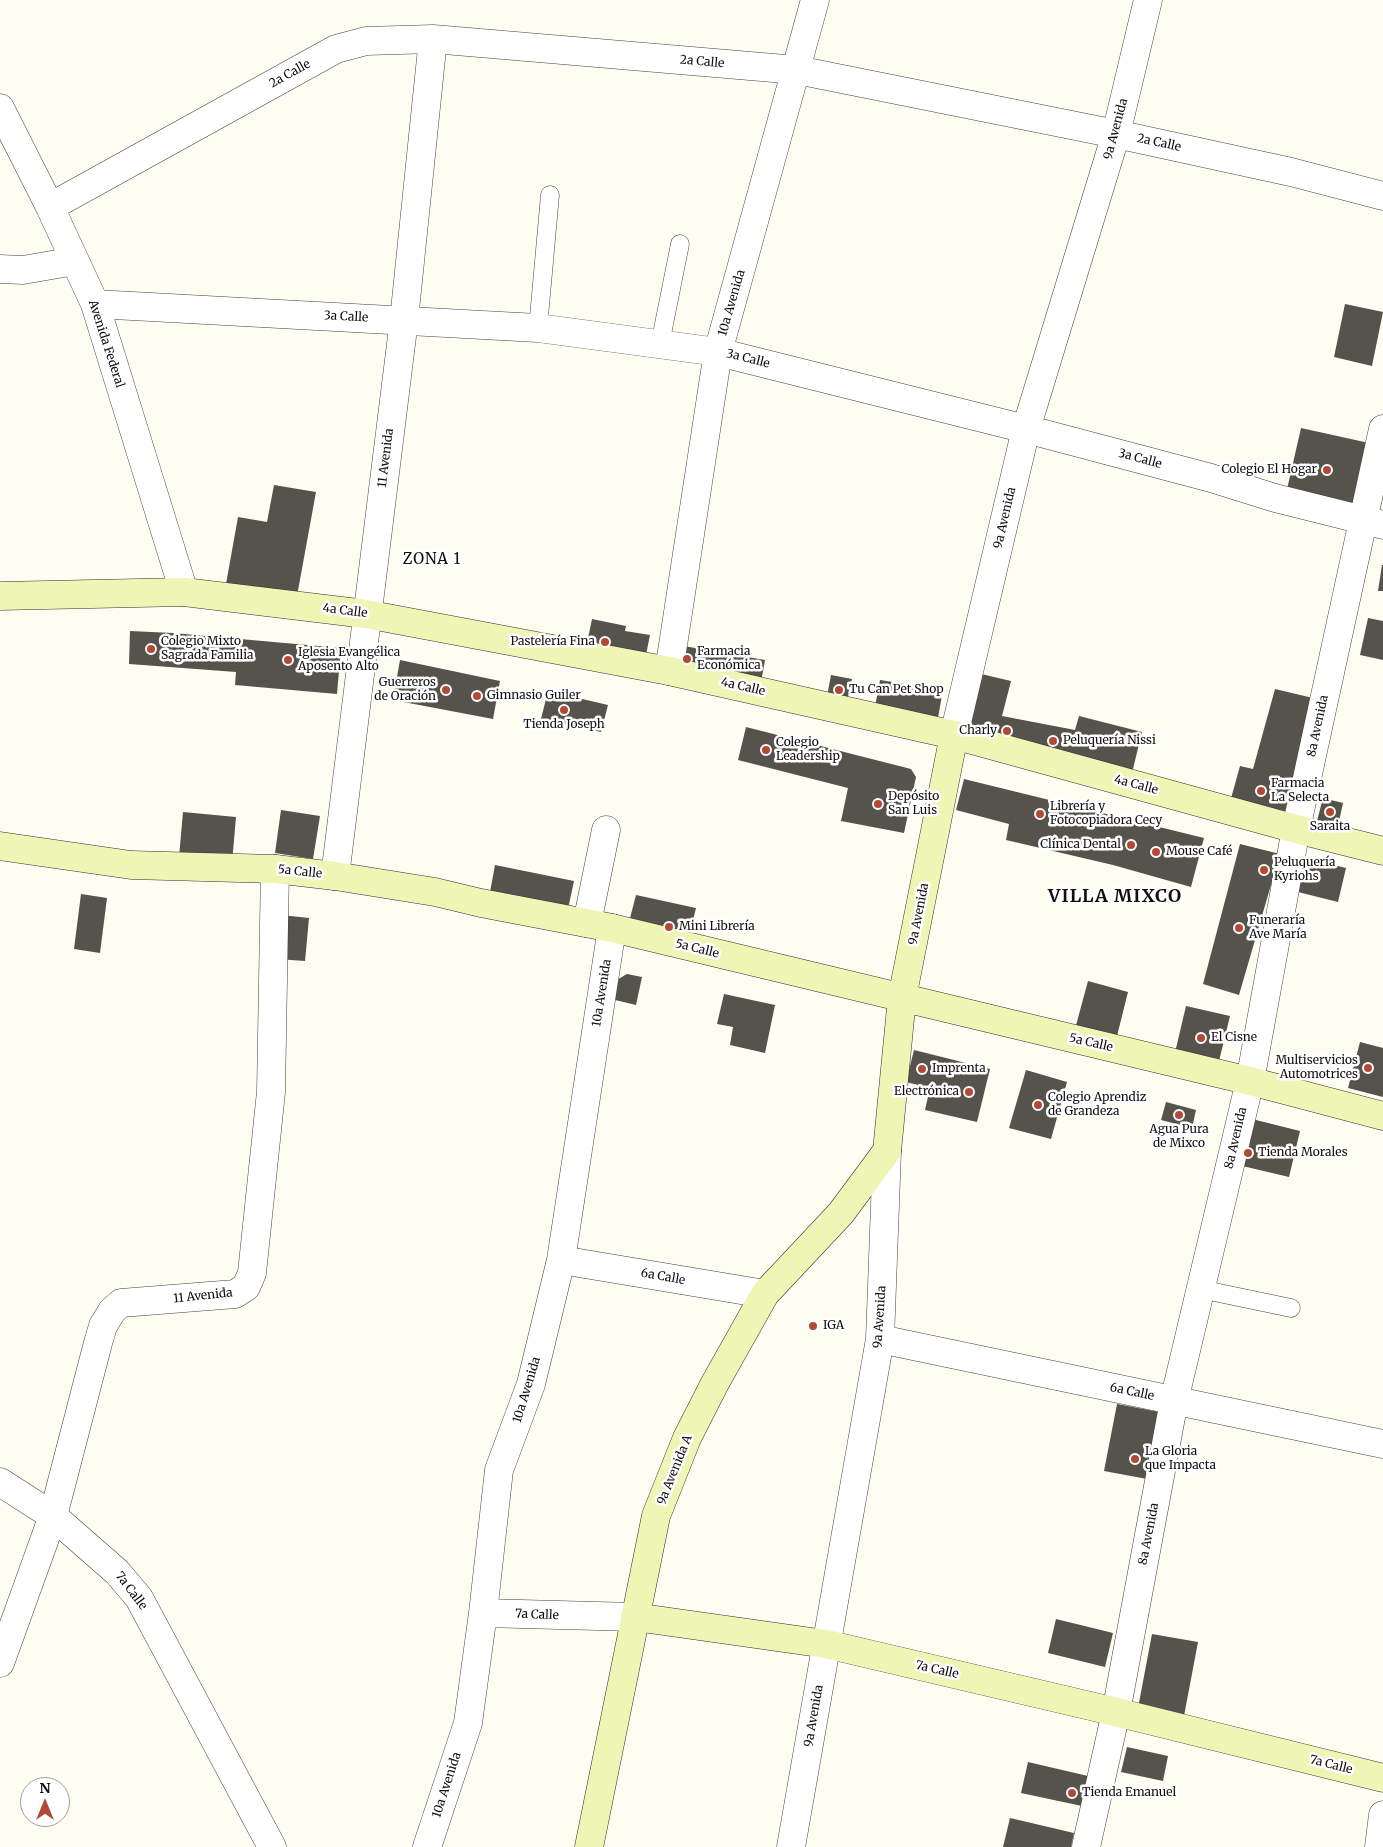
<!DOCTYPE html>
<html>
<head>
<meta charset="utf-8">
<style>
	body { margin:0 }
	#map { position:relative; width:1383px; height:1847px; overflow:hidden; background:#fdfdf2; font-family:Merriweather,serif }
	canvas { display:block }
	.north { position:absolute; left:20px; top:1777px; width:50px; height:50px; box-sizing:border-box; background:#fff; border:1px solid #9f9f9f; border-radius:50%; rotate:0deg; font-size:14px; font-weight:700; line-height:20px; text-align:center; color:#0f0f0f }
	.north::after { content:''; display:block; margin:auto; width:18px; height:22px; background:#b04a36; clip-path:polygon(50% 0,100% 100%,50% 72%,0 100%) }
</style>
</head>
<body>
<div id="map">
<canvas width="1383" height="1847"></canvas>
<div class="north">N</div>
</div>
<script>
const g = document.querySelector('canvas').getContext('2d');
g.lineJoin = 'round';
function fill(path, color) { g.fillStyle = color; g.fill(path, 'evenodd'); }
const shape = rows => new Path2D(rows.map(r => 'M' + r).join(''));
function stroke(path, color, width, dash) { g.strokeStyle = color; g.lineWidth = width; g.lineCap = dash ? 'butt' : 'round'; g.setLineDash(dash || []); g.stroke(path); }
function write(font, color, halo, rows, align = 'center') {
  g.font = font + ' Merriweather,serif'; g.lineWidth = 5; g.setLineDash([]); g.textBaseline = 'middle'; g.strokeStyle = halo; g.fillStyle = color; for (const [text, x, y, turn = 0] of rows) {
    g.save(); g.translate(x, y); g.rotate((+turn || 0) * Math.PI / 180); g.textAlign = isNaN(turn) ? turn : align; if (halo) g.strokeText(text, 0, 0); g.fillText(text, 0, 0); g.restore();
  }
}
const building = shape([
	[1345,304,1383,312,1372,366,1334,357],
	[1301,428,1369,443,1353,513,1285,498],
	[274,485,316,492,297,596,226,584,238,517,267,522],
	[1382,565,1383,565,1383,591,1378,591],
	[1368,618,1383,621,1383,660,1360,655],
	[592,619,626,626,625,631,650,635,644,665,585,653],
	[130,631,173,633,341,648,337,694,235,685,236,672,129,664],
	[678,645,765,660,760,688,673,670],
	[400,660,500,681,493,719,393,700],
	[977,673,1011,681,1002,716,1075,730,1079,716,1142,732,1131,777,961,735],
	[831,675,852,679,846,706,826,702],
	[880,680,943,690,937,723,874,712],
	[1275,689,1313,698,1284,816,1230,802,1240,766,1253,769],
	[548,691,608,705,601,732,541,719],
	[746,727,911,769,916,777,904,833,841,821,848,788,738,760],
	[964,779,1204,838,1191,887,1113,865,1006,840,1009,824,956,810],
	[1323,798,1343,803,1338,826,1317,821],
	[281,810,320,816,313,859,275,853],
	[183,812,236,817,232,863,179,857],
	[1240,844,1280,854,1239,995,1203,984],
	[1306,858,1346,868,1338,902,1298,892],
	[495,865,574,881,566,918,488,903],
	[81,894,107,898,100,953,74,949],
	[636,895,696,908,688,941,628,926],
	[281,915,309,918,305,961,277,959],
	[627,974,642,977,636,1005,611,999,615,981],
	[1088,981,1128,992,1116,1040,1075,1029],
	[724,994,775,1005,765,1053,730,1045,733,1027,717,1024],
	[1186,1006,1230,1016,1219,1061,1173,1061],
	[1360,1042,1383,1048,1383,1097,1348,1088],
	[914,1050,990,1069,977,1122,925,1110,930,1088,906,1082],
	[1026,1070,1067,1082,1051,1139,1009,1128],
	[1166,1102,1196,1110,1192,1128,1161,1120],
	[1244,1117,1300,1131,1289,1177,1234,1164],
	[1117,1404,1159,1412,1147,1479,1104,1471],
	[1056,1619,1113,1633,1105,1667,1048,1653],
	[1152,1634,1198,1642,1184,1716,1138,1708],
	[1127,1747,1168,1756,1163,1781,1121,1772],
	[1028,1762,1088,1776,1082,1806,1021,1793],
	[1010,1818,1074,1833,1071,1847,1003,1847]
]);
const lane = shape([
	[538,328,550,195],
	[660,344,680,244],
	[1200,1289,1291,1308]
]);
const street = shape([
	[0,108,50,207,95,304,184,592],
	[50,207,336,49,366,41,433,39,797,70,1116,134,1291,172,1383,196],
	[0,269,23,270,75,261],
	[95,304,538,328,718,352,1026,429,1211,478,1275,498,1383,525],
	[669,671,718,352,815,0],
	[954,735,1026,429,1116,134,1148,0],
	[335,876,404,320,433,39],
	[587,923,606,830],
	[561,1260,765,1294],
	[880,1339,1383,1444],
	[0,1482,53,1516,117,1572,139,1598,272,1847],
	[483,1613,635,1617],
	[0,1663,53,1516,98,1343,103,1326,112,1311,121,1303,235,1294,246,1287,252,1273,271,1092,275,869],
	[427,1847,468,1723,483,1613,499,1470,531,1384,561,1260,612,928],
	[791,1847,880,1339,887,1151],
	[1086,1847,1116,1712,1174,1401,1250,1081,1296,829,1383,429],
	[1379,1847,1383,1815]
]);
const secondary = shape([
	[0,596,184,592,366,614,669,671,954,735,1296,829,1383,851],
	[0,846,131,865,275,869,335,876,435,892,481,903,612,928,1250,1081,1383,1116],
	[635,1617,826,1644,1116,1712,1383,1778],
	[589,1847,656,1516,687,1438,715,1383,765,1294,841,1213,887,1151,902,998,954,735]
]);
const markers = [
	[1327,470,5,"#b04a36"],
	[605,642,5,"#b04a36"],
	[151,649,5,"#b04a36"],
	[687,659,5,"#b04a36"],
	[288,660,5,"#b04a36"],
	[446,690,5,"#b04a36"],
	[839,690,5,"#b04a36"],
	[477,696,5,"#b04a36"],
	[564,710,5,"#b04a36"],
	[1007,731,5,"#b04a36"],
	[1053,741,5,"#b04a36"],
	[766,750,5,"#b04a36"],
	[1261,791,5,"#b04a36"],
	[878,804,5,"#b04a36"],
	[1330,812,5,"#b04a36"],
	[1040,814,5,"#b04a36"],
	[1131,845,5,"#b04a36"],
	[1156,852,5,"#b04a36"],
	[1264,870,5,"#b04a36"],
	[669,927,5,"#b04a36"],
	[1239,928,5,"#b04a36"],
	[1201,1038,5,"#b04a36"],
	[1368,1068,5,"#b04a36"],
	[922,1069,5,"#b04a36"],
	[969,1092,5,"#b04a36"],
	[1038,1105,5,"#b04a36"],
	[1179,1115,5,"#b04a36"],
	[1248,1153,5,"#b04a36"],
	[813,1326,5,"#b04a36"],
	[1135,1459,5,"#b04a36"],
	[1072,1793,5,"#b04a36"]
];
const streetNames = [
	["2a Calle",702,62,5],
	["2a Calle",290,74,-29],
	["9a Avenida",1116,129,-75],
	["2a Calle",1159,143,12],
	["10a Avenida",732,303,-74],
	["3a Calle",346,317,3],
	["Avenida Federal",106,344,72],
	["3a Calle",748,359,14],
	["11 Avenida",386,458,-83],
	["3a Calle",1140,459,15],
	["9a Avenida",1005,518,-77],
	["4a Calle",345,611,7],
	["4a Calle",743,687,13],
	["8a Avenida",1318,726,-78],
	["4a Calle",1136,785,15],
	["5a Calle",300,872,6],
	["9a Avenida",919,914,-79],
	["5a Calle",697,949,14],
	["10a Avenida",602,993,-81],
	["5a Calle",1091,1043,13],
	["8a Avenida",1236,1138,-77],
	["6a Calle",663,1277,10],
	["11 Avenida",203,1296,-6],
	["9a Avenida",880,1317,-86],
	["10a Avenida",527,1390,-73],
	["6a Calle",1132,1392,12],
	["9a Avenida A",675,1470,-68],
	["8a Avenida",1149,1534,-79],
	["7a Calle",131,1591,53],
	["7a Calle",537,1615,2],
	["7a Calle",937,1670,13],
	["9a Avenida",814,1716,-80],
	["7a Calle",1331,1765,14],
	["10a Avenida",447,1785,-72]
];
const poiNames = [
	["Colegio El Hogar",1317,470,"right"],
	["Colegio Mixto",161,642],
	["Sagrada Familia",161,656],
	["Pastelería Fina",595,642,"right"],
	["Farmacia",697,652],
	["Económica",697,666],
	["Iglesia Evangélica",298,653],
	["Aposento Alto",298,667],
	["Guerreros",436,683,"right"],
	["de Oración",436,697,"right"],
	["Tu Can Pet Shop",849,690],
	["Gimnasio Guiler",487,696],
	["Tienda Joseph",564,725,"center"],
	["Charly",997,731,"right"],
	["Peluquería Nissi",1063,741],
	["Colegio",776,743],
	["Leadership",776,757],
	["Farmacia",1271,784],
	["La Selecta",1271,798],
	["Depósito",888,797],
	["San Luis",888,811],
	["Librería y",1050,807],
	["Fotocopiadora Cecy",1050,821],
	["Saraita",1330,827,"center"],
	["Clínica Dental",1121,845,"right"],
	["Mouse Café",1166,852],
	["Peluquería",1274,863],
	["Kyriohs",1274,877],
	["Funeraría",1249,921],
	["Ave María",1249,935],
	["Mini Librería",679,927],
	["El Cisne",1211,1038],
	["Multiservicios",1358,1061,"right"],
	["Automotrices",1358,1075,"right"],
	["Imprenta",932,1069],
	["Electrónica",959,1092,"right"],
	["Colegio Aprendiz",1048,1098],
	["de Grandeza",1048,1112],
	["Agua Pura",1179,1130,"center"],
	["de Mixco",1179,1144,"center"],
	["Tienda Morales",1258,1153],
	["IGA",823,1326],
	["La Gloria",1145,1452],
	["que Impacta",1145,1466],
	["Tienda Emanuel",1082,1793]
];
const quarterNames = [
	["ZONA 1",432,560]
];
const districtNames = [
	["VILLA MIXCO",1115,897]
];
fill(building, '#56524c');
stroke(lane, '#424242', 19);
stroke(street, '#424242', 29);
stroke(secondary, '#313131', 29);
stroke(lane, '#fff', 18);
stroke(street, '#fff', 28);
stroke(secondary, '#eff6b5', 28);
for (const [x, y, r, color] of markers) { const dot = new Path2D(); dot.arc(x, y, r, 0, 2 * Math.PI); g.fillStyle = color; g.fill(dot); stroke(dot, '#fff', 2); }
write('12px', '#0f0f0f', '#fff', streetNames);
write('12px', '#0f0f0f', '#fff', poiNames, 'left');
g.letterSpacing = '1px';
write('15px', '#0f0f0f', '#fff', quarterNames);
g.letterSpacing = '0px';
g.letterSpacing = '1px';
write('bold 18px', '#0f0f0f', '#fff', districtNames);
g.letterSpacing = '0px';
</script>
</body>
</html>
